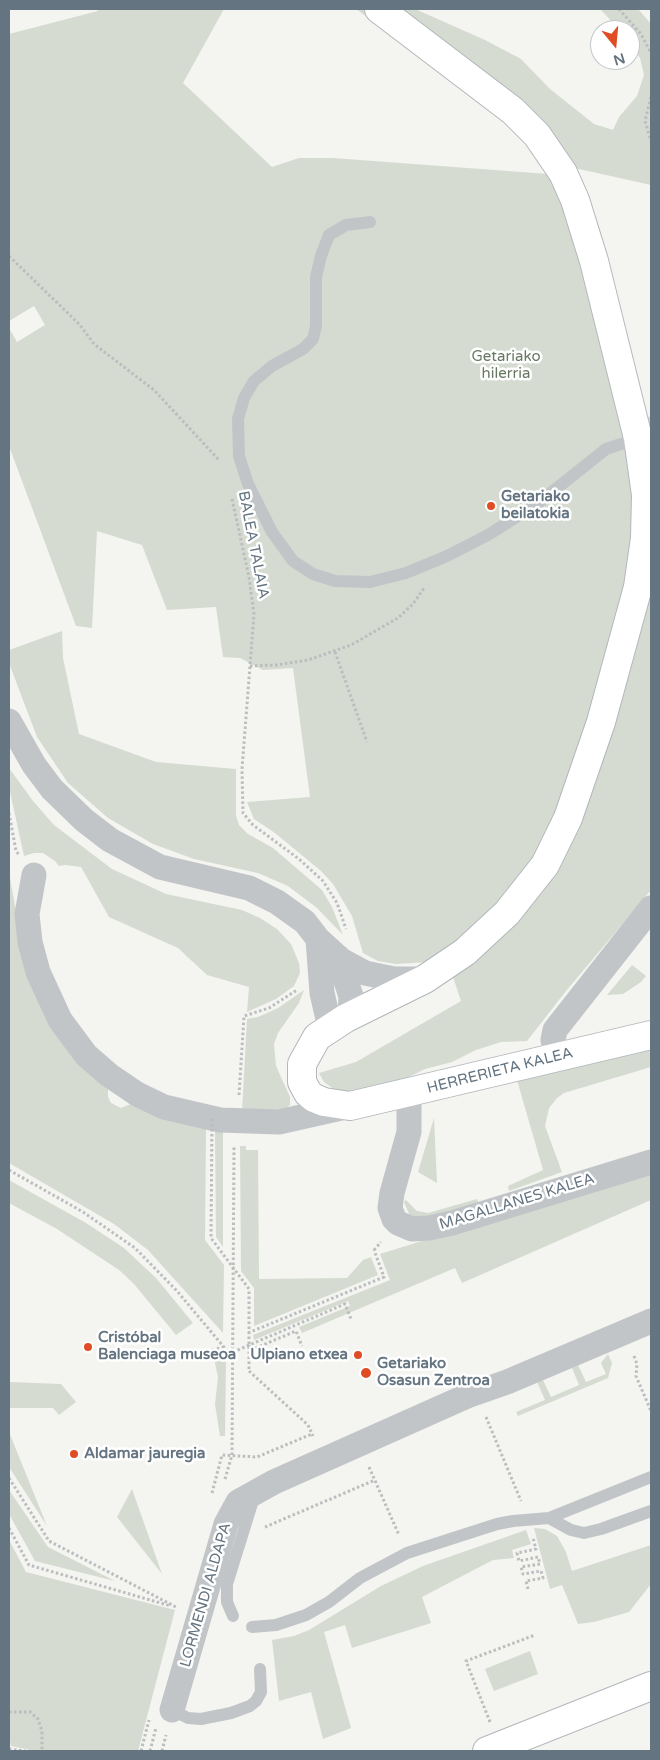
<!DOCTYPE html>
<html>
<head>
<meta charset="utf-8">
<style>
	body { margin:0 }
	#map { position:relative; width:660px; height:1760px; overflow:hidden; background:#f4f4f0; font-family:"Varela Round",sans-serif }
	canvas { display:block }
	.frame { position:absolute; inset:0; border:10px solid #647481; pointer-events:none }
	.north { position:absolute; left:590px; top:20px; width:50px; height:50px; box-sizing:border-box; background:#fff; border:1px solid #c1c7cd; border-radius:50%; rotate:163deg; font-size:14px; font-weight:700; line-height:20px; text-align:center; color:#647481 }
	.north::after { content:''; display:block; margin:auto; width:18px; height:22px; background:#e04d25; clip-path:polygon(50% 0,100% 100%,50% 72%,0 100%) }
</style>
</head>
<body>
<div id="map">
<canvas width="660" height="1760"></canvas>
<div class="frame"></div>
<div class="north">N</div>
</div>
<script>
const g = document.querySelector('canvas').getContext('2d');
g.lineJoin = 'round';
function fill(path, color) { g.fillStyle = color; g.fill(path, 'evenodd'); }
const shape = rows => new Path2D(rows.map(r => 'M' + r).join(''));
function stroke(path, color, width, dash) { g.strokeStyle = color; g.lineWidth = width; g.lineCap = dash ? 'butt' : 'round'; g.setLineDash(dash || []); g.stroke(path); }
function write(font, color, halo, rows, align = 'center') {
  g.font = font + ' "Varela Round",sans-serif'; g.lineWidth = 5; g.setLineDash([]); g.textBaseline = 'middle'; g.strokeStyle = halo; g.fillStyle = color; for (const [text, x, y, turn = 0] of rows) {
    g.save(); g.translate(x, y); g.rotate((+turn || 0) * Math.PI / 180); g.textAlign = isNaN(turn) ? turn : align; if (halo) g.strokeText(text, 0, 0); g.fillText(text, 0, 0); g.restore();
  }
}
const green = shape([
	[97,9,224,9,183,83,272,167,299,158,333,158,548,174,582,182,645,418,651,416,651,890,566,991,527,1041,501,1042,476,1050,452,1062,425,1069,395,1084,354,1092,335,1090,324,1082,319,1073,356,1062,461,1001,452,974,429,962,396,964,378,961,363,953,352,916,333,884,321,871,275,833,254,819,247,802,310,797,293,668,263,670,240,658,223,657,216,607,167,610,142,545,97,531,92,628,76,626,9,446,9,328,17,342,45,325,34,306,9,321,9,34,98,11],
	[356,9,415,9,485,40,521,59,550,89,594,124,613,130,619,117,637,96,644,75,640,58,630,42,630,30,620,30,600,9,638,9,651,24,651,185,579,169,542,164,531,149,504,121,452,79],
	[62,631,63,658,79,734,156,762,236,769,236,816,239,825,248,834,273,848,322,890,332,907,343,935,317,908,288,886,258,873,194,859,153,844,108,818,68,783,37,737,9,663,9,650],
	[9,768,33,801,54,825,112,869,166,894,242,910,260,918,277,929,291,944,299,963,300,973,294,986,276,999,247,1012,249,987,207,975,178,948,109,917,81,867,65,865,59,866,55,861,43,853,34,853,24,856,9,787],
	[9,872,25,962,108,1086,108,1097,111,1103,121,1108,133,1103,206,1128,205,1240,224,1265,223,1333,148,1250,114,1224,9,1163],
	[632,965,646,976,641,982,623,994,607,995],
	[304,990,299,1003,278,1033,274,1044,276,1066,290,1097,290,1105,285,1109,271,1112,242,1112,247,1019,258,1017,278,1008],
	[651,1048,651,1067,564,1093,557,1098,549,1108,545,1126,562,1172,509,1191,508,1186,543,1170,517,1080],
	[434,1118,437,1183,418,1172],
	[215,1128,223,1129,223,1247,216,1237],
	[240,1146,246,1146,246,1150,258,1150,259,1279,347,1278,363,1260,371,1257,378,1275,254,1326,254,1288,241,1271],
	[651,1170,651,1200,462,1283,455,1268,302,1333,299,1327,350,1306,348,1301,254,1340,253,1335,390,1280,380,1254],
	[9,1180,86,1223,124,1248,156,1278,193,1323,176,1335,134,1284,119,1270,57,1229,9,1203],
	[477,1199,479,1205,429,1220,410,1216,404,1202,406,1200,417,1211,428,1213],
	[213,1354,226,1358,225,1436,220,1436,215,1404,218,1377],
	[608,1354,612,1363,608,1378,518,1416,516,1412,545,1400,537,1382,543,1380,551,1397,579,1385,572,1368,578,1365,586,1382,606,1374,601,1363],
	[9,1382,61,1384,76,1402,59,1415,53,1408,9,1408],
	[9,1432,47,1526,9,1467],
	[132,1489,162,1574,117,1517],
	[9,1490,48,1547,115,1581,35,1561,9,1514],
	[534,1528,545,1529,557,1536,566,1552,572,1571,651,1545,651,1584,629,1612,594,1622,578,1624,562,1585,550,1589],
	[526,1530,531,1544,512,1550,514,1558,493,1560,422,1597,431,1623,352,1648,345,1625,324,1632,351,1728,323,1739,311,1692,279,1701,272,1640,294,1636,309,1630,381,1586,423,1566],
	[9,1540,26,1572,175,1610,138,1751,35,1751,11,1746,9,1737],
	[530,1651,538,1674,494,1691,485,1669]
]);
const path = shape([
	[619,9,641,34,651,53],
	[651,97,645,121,651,141],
	[9,256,79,324,94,344,154,390,219,460],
	[232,499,249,577,254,614,242,769,243,813,253,825,299,859,323,881,337,903,346,929],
	[335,652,367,742],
	[250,666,276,665,308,660,351,645,398,618,413,604,424,588],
	[9,813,16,851,20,856],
	[239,1095,244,1016,269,1008,297,990],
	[9,1170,83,1212,135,1248,177,1291,233,1358],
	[374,1250,381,1242],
	[249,1345,251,1350,296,1331,302,1346],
	[212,1350,224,1347],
	[233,1352,345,1304,351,1319],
	[634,1356,637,1364,636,1376,651,1411],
	[249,1371,308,1425,313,1436],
	[486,1417,521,1501],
	[369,1467,399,1535],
	[9,1478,49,1541,176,1607],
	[225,1479,232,1455,234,1146],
	[212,1493,222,1455,257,1457,312,1434],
	[265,1527,375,1480],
	[9,1528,29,1565,171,1606],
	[528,1589,526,1581,543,1578,541,1571,523,1574,521,1567,540,1564,538,1557,519,1561,517,1553,536,1549,533,1538],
	[9,1712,30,1712,38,1719,42,1731,42,1751],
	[490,1722,466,1661,535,1635],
	[9,1749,25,1751],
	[141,1751,149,1720],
	[150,1751,156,1728],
	[162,1751,166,1735]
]);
const lane = shape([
	[370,222,346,225,329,235,321,256,316,277,316,326,313,339,303,349,272,366,254,381,244,398,238,419,239,456,248,484,272,532,293,561,313,574,335,581,370,582,406,573,447,556,488,535,537,504,606,449,642,437],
	[549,1518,571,1530,584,1533,601,1529,651,1511],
	[233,1616,227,1602,227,1584,255,1494],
	[252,1627,276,1625,306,1615,329,1602,360,1578,407,1553,497,1524,513,1521,549,1518,651,1477],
	[172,1710,188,1718,201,1719,231,1713,250,1706,256,1701,261,1692,260,1669]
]);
const street = shape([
	[9,721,34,765,52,789,84,820,110,840,160,867,249,888,277,902,305,922,318,939,322,993,330,1028],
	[34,875,27,914,30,942,38,972,60,1020,86,1055,109,1075,137,1094,164,1107,220,1120,279,1122,350,1106],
	[318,939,341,960,365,973,394,979,425,979],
	[338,957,351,996,350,1017],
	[558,1057,553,1040,555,1030,651,908],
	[409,1093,409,1132,392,1193,390,1208,394,1219,398,1223,412,1229,429,1228,452,1223,651,1162],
	[172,1710,226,1524,238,1502,274,1482,467,1396,507,1382,651,1321]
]);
const secondary = shape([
	[379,9,513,111,537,135,563,173,575,200,594,261,638,438,646,495,645,538,638,587,601,722,568,818,545,865,507,913,465,952,425,979,346,1018,317,1037,302,1064,302,1082,308,1093,314,1098,324,1102,350,1106,651,1035],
	[487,1751,651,1686]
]);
const pathBridge = shape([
	[212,1119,211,1238,249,1289,249,1371],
	[248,1333,384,1277,374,1250]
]);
const markers = [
	[491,506,5,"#e04d25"],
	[88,1347,5,"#e04d25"],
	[358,1355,5,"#e04d25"],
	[366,1373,6,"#e04d25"],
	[74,1454,5,"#e04d25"]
];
const parkNames = [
	["Getariako",506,357],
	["hilerria",506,374]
];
const poiNames = [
	["Getariako",501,497],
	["beilatokia",501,514],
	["Cristóbal",98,1338],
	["Balenciaga museoa",98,1355],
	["Ulpiano etxea",348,1355,"right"],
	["Getariako",377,1364],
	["Osasun Zentroa",377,1381],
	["Aldamar jauregia",84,1454]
];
const streetNames = [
	["BALEA TALAIA",253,545,79],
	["HERRERIETA KALEA",500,1071,-14],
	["MAGALLANES KALEA",517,1202,-17],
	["LORMENDI ALDAPA",206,1595,-74]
];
fill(green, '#d5dbd1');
stroke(secondary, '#b2b7bb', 30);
stroke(path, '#bbbdbf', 3, [2.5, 2.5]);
stroke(lane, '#c2c5c8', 12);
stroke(street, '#c2c5c8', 25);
stroke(secondary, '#fff', 28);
stroke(pathBridge, '#bbbdbf', 3, [2.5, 2.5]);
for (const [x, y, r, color] of markers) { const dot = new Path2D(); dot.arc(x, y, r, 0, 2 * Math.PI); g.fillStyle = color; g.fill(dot); stroke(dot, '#fff', 2); }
write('15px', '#677862', '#fff', parkNames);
write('bold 15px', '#647481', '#fff', poiNames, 'left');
write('15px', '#647481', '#fff', streetNames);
</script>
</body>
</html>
